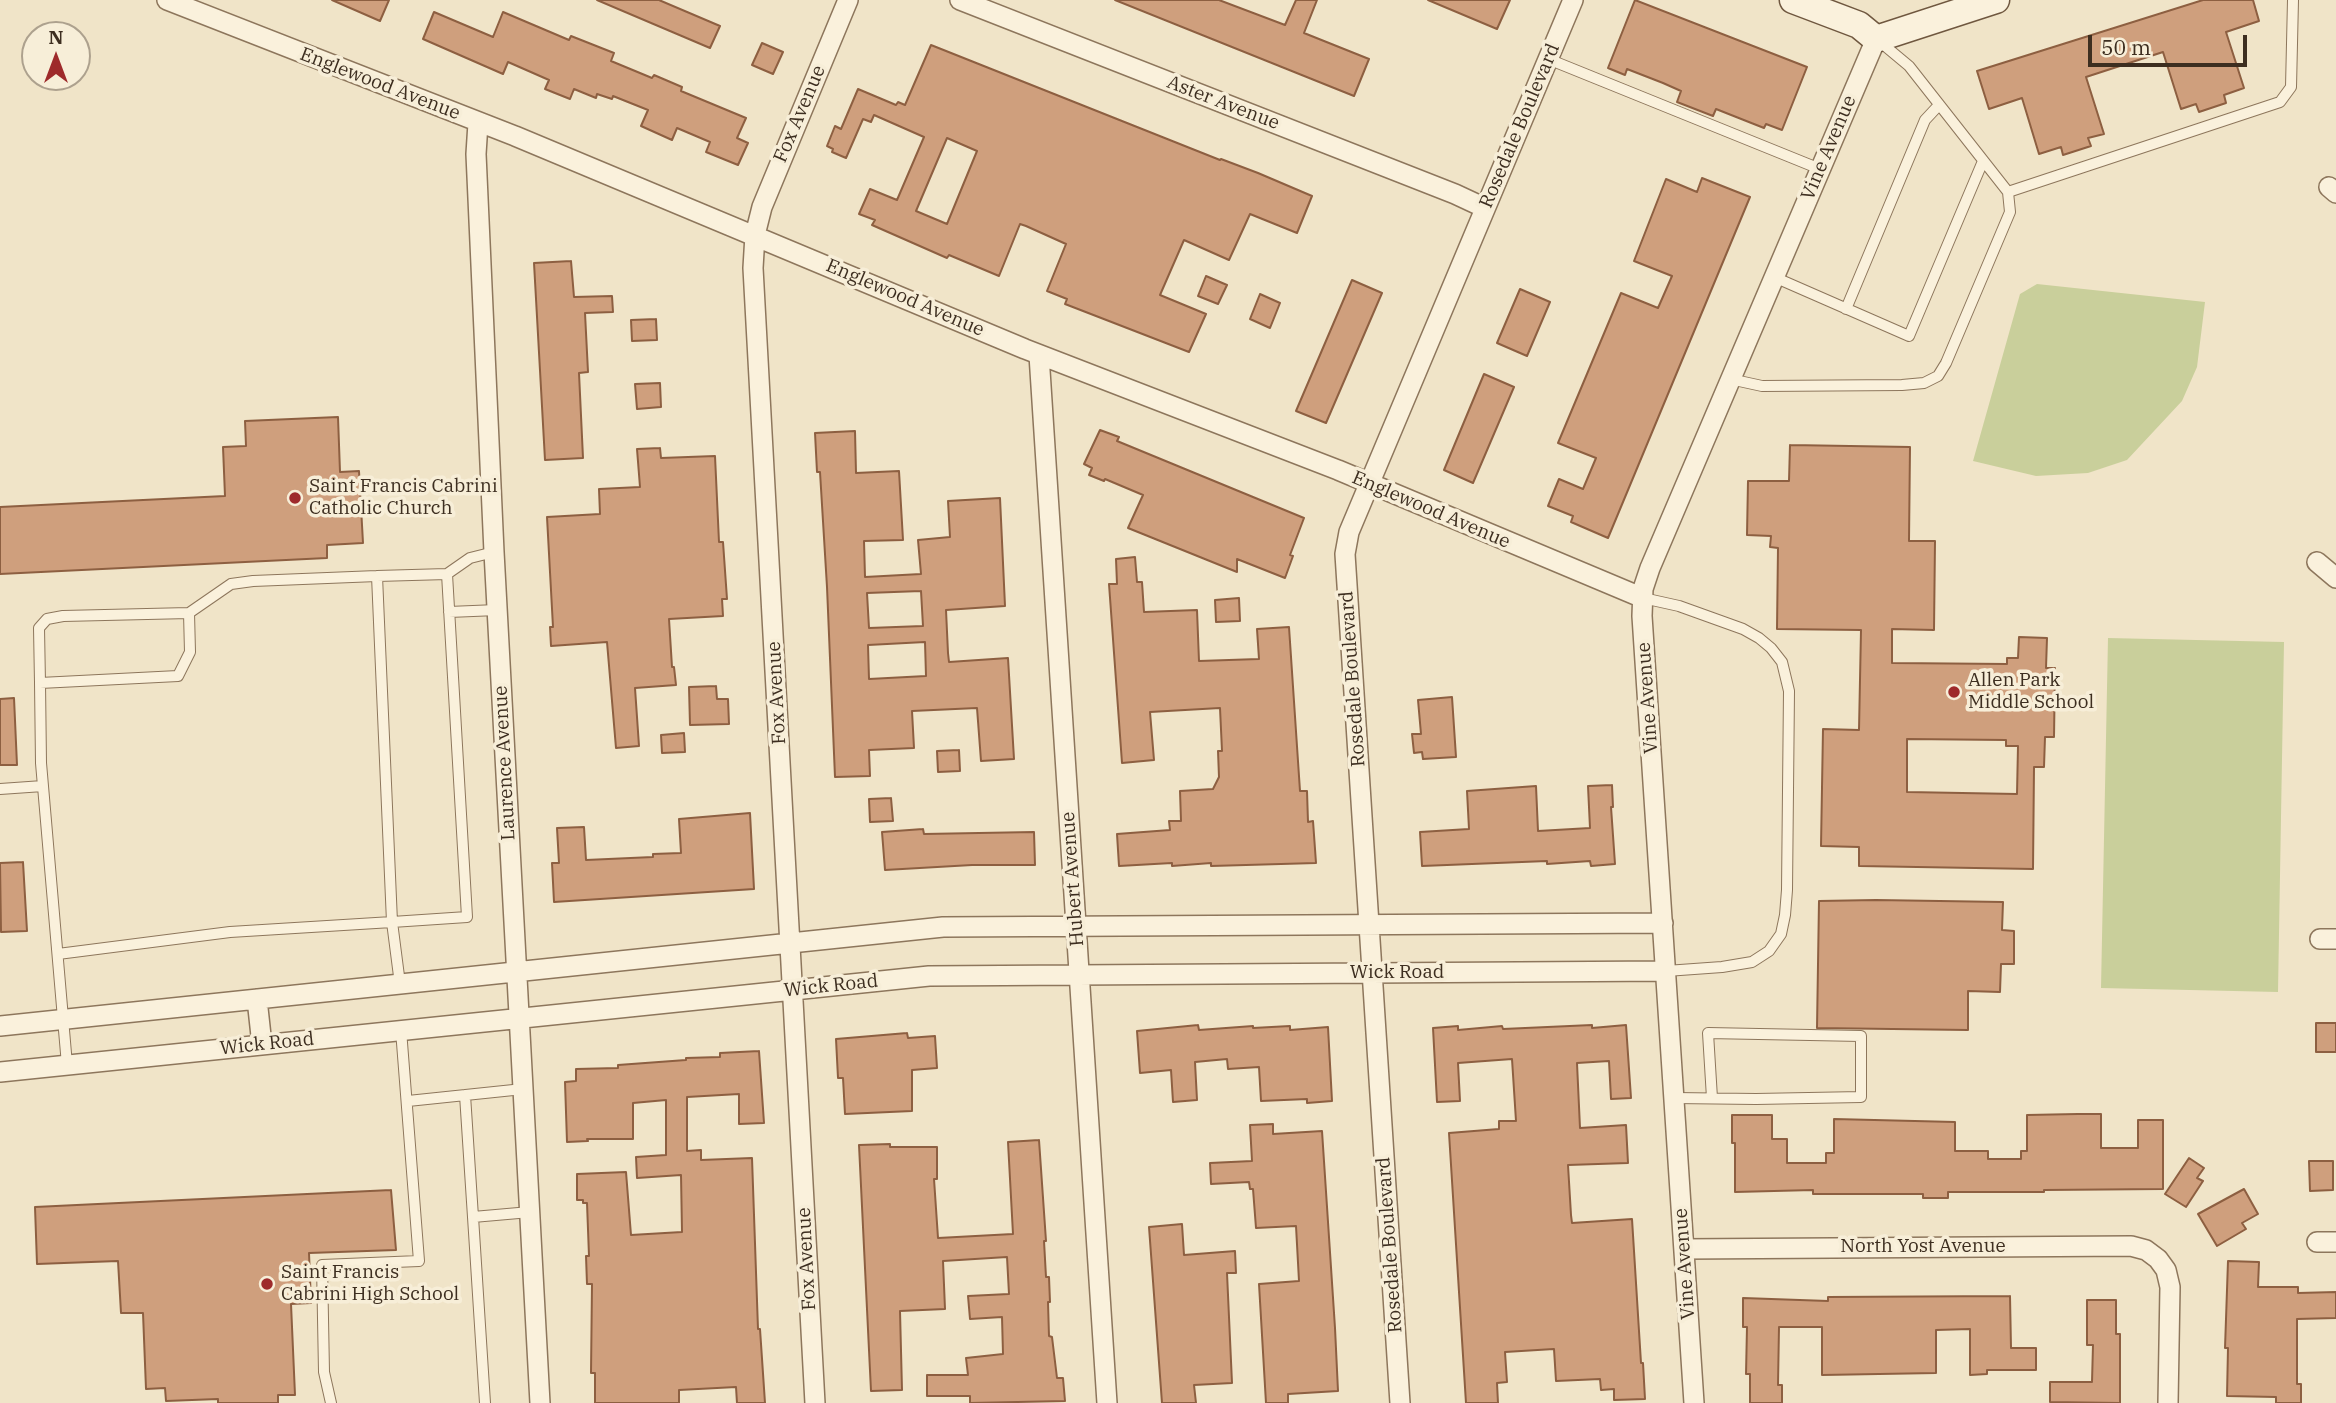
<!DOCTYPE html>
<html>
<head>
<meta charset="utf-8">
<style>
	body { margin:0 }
	#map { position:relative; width:2336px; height:1403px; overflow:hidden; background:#f0e4c8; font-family:"IBM Plex Serif",serif }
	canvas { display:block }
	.north { position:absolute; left:21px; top:21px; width:70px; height:70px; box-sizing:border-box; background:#f7eed8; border:2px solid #ada18e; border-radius:50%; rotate:0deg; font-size:19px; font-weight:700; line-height:28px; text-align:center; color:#3d2e20 }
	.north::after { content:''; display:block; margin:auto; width:24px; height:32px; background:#9e2a2b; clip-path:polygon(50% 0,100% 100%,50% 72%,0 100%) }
	.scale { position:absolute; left:2088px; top:35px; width:159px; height:32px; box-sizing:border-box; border:4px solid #3d2e20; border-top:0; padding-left:9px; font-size:21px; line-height:24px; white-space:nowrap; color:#3d2e20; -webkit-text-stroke:5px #f7eed8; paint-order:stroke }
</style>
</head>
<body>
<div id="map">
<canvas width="2336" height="1403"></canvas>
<div class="north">N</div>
<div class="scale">50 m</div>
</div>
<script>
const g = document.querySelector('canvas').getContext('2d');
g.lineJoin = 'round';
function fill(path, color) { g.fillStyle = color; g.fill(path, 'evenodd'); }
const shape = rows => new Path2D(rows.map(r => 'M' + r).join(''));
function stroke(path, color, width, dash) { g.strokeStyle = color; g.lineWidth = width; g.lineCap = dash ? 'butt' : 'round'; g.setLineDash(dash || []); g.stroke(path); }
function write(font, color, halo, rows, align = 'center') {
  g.font = font + ' "IBM Plex Serif",serif'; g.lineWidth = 7; g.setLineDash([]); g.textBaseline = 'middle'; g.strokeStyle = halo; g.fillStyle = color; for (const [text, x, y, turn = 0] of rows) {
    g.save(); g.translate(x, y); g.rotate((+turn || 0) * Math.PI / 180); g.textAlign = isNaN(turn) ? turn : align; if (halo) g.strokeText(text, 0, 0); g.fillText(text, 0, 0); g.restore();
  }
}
const green = shape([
	[2037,284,2205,302,2197,367,2182,401,2127,460,2088,473,2036,476,1973,461,2020,294],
	[2108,638,2284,642,2278,992,2101,988]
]);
const building = shape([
	[332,0,389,0,380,21,332,0],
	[597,0,659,0,720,26,710,48,597,0],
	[1115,0,1219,0,1285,25,1296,0,1317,0,1304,33,1369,59,1354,96,1115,0],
	[1428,0,1510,0,1497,29,1428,0],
	[1635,0,1807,67,1782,130,1766,124,1764,128,1716,109,1713,116,1677,102,1681,91,1663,83,1627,69,1625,75,1608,68,1635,0],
	[2203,0,2253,0,2259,21,2226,32,2244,88,2224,95,2226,103,2199,112,2196,104,2181,109,2163,52,2086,77,2104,134,2088,138,2091,146,2063,155,2061,147,2039,154,2022,98,1989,109,1977,71,2203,0],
	[434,12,493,37,503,12,569,40,571,36,614,53,611,61,652,78,654,75,682,87,681,91,746,118,737,138,748,143,738,165,706,152,710,142,677,128,672,140,641,126,648,110,613,96,612,99,597,94,596,98,574,89,570,99,545,89,549,80,508,62,503,74,423,39,434,12],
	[762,43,783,52,773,74,752,65,762,43],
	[931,45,1220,160,1221,159,1258,173,1312,196,1297,233,1250,214,1229,260,1184,240,1160,295,1206,314,1189,352,1065,304,1067,299,1047,291,1066,244,1026,226,1020,224,999,276,949,255,947,258,872,225,875,220,859,214,870,189,897,200,924,137,874,115,871,122,863,119,846,158,832,152,833,149,827,146,835,126,841,129,858,89,896,105,898,102,905,105,931,45],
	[947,138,977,151,947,224,916,211,947,138],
	[1702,178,1750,197,1608,538,1571,522,1573,516,1548,506,1559,479,1583,489,1596,458,1558,443,1621,293,1658,308,1672,276,1634,261,1666,179,1697,192,1702,178],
	[571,261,574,297,612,296,613,312,585,313,588,372,579,373,583,458,545,460,534,263,571,261],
	[1206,276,1227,285,1218,304,1198,296,1206,276],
	[1352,280,1382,293,1326,423,1296,411,1352,280],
	[1520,289,1550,302,1527,356,1497,343,1520,289],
	[1260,294,1280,303,1270,328,1250,319,1260,294],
	[656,319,657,340,632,341,631,320,656,319],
	[1484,374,1514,387,1473,483,1444,470,1484,374],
	[660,383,661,407,637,409,635,384,660,383],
	[338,417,340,472,359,471,363,543,327,545,327,558,0,574,0,507,225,496,223,447,246,446,245,421,338,417],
	[1100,430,1119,437,1117,441,1304,518,1290,555,1293,556,1285,578,1237,559,1237,572,1128,528,1143,495,1105,479,1104,481,1089,475,1092,468,1084,464,1100,430],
	[855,431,856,473,899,471,903,540,864,541,865,577,921,574,918,540,950,537,948,501,1000,498,1005,606,946,610,948,653,949,662,1008,658,1014,759,981,761,977,708,912,711,914,748,869,750,870,776,835,777,827,587,820,472,817,472,815,433,855,431],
	[921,591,923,626,869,628,867,593,921,591],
	[925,642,926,676,869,679,868,645,925,642],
	[1790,445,1910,447,1909,541,1935,541,1934,630,1892,629,1892,663,2007,664,2007,658,2018,658,2019,637,2047,638,2046,668,2055,668,2054,737,2045,737,2044,767,2034,767,2033,869,1859,866,1859,847,1821,846,1823,729,1859,730,1861,630,1777,629,1778,548,1770,547,1771,536,1747,535,1748,481,1789,481,1790,445],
	[1907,739,2006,740,2006,746,2018,746,2017,794,1907,792,1907,739],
	[660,448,661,458,715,456,719,542,723,542,727,599,722,599,723,616,669,619,672,667,674,667,676,685,635,688,639,746,616,748,607,642,551,646,550,627,553,627,547,517,600,514,599,489,640,487,637,449,660,448],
	[1135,557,1137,582,1142,582,1144,612,1197,610,1199,661,1259,659,1257,629,1289,627,1300,791,1307,791,1308,822,1313,821,1316,863,1211,866,1211,863,1172,866,1172,863,1119,866,1117,834,1170,830,1169,821,1181,821,1180,791,1213,789,1219,777,1218,751,1222,751,1220,708,1150,712,1154,760,1122,763,1109,584,1117,584,1116,559,1135,557],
	[1239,598,1240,621,1216,622,1215,600,1239,598],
	[716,686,717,699,728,699,729,724,690,725,689,687,716,686],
	[1452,697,1456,757,1423,759,1422,752,1414,753,1412,734,1421,734,1418,700,1452,697],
	[14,698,17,765,0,765,0,699,14,698],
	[684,733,685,752,662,753,661,735,684,733],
	[959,750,960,771,938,772,937,751,959,750],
	[1612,785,1613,807,1611,807,1615,864,1591,866,1590,861,1547,864,1547,861,1422,866,1420,832,1469,829,1467,791,1536,786,1538,831,1590,828,1588,786,1612,785],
	[891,798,893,821,870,822,869,799,891,798],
	[750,813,754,889,554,902,552,863,559,863,557,828,584,827,586,860,653,857,653,854,681,853,679,819,750,813],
	[923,829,924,834,1034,832,1035,865,972,865,885,870,882,832,923,829],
	[23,862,27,931,1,932,0,863,23,862],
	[1876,900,2003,902,2002,930,2014,931,2014,964,2001,964,2000,992,1968,991,1968,1030,1817,1028,1819,901,1876,900],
	[2316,1023,2336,1023,2336,1052,2316,1052,2316,1023],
	[1198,1025,1199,1030,1253,1026,1253,1028,1290,1026,1290,1030,1328,1027,1332,1101,1307,1103,1307,1099,1261,1101,1259,1067,1228,1069,1227,1059,1195,1062,1197,1100,1173,1102,1171,1070,1140,1073,1137,1031,1198,1025],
	[1592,1025,1592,1028,1626,1025,1631,1098,1611,1099,1609,1061,1577,1063,1580,1128,1626,1125,1628,1163,1568,1165,1571,1215,1572,1223,1632,1219,1641,1363,1643,1363,1645,1399,1614,1400,1614,1389,1601,1390,1600,1379,1556,1381,1554,1349,1505,1352,1507,1382,1497,1383,1498,1403,1466,1403,1449,1133,1499,1129,1499,1121,1516,1121,1512,1059,1458,1063,1460,1101,1437,1102,1433,1028,1458,1026,1458,1030,1502,1026,1503,1029,1592,1025],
	[907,1033,908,1038,935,1036,937,1068,912,1070,912,1111,845,1114,843,1078,838,1078,836,1039,907,1033],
	[759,1051,764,1123,739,1124,739,1094,687,1097,687,1151,701,1150,701,1160,752,1158,758,1329,760,1329,765,1403,737,1403,736,1387,679,1390,679,1403,595,1403,595,1373,591,1373,592,1284,587,1284,586,1256,589,1256,587,1203,583,1203,583,1200,577,1200,577,1174,626,1172,631,1235,682,1232,681,1175,637,1178,636,1157,666,1155,666,1100,633,1103,633,1139,587,1139,588,1141,567,1142,565,1082,576,1081,576,1069,618,1068,618,1065,686,1060,686,1058,720,1057,720,1053,759,1051],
	[2078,1114,2101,1114,2101,1148,2138,1148,2138,1120,2163,1120,2163,1189,2044,1190,2044,1192,1948,1192,1948,1198,1923,1198,1923,1194,1813,1194,1813,1190,1735,1192,1735,1143,1732,1143,1732,1115,1772,1115,1772,1139,1787,1139,1787,1163,1826,1163,1826,1153,1834,1153,1834,1119,1955,1122,1955,1151,1988,1151,1988,1159,2021,1159,2021,1151,2027,1151,2027,1115,2078,1114],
	[1273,1124,1273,1134,1322,1131,1335,1328,1338,1391,1288,1394,1288,1403,1266,1403,1259,1284,1299,1281,1296,1226,1256,1228,1253,1189,1250,1189,1249,1182,1211,1184,1210,1163,1252,1161,1250,1125,1273,1124],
	[1039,1140,1046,1241,1044,1241,1046,1277,1049,1277,1050,1302,1048,1302,1049,1336,1052,1337,1057,1378,1063,1378,1065,1401,970,1403,970,1396,927,1396,927,1375,968,1375,966,1358,1003,1354,1002,1317,970,1319,968,1296,1009,1294,1007,1257,943,1261,945,1309,900,1311,902,1390,871,1391,859,1145,890,1144,890,1147,937,1147,937,1179,934,1179,938,1238,1013,1234,1008,1142,1039,1140],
	[2189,1158,2204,1168,2197,1178,2203,1181,2186,1207,2165,1194,2189,1158],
	[2309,1161,2333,1161,2333,1190,2310,1191,2309,1161],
	[2244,1189,2258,1214,2242,1223,2246,1229,2217,1246,2198,1214,2244,1189],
	[391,1190,396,1250,309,1253,311,1303,291,1304,295,1395,278,1395,278,1403,218,1403,218,1399,166,1401,165,1388,146,1389,143,1313,121,1313,118,1261,37,1264,35,1207,391,1190],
	[1182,1224,1184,1255,1235,1251,1236,1273,1227,1273,1232,1383,1194,1385,1196,1403,1162,1403,1149,1227,1182,1224],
	[2228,1261,2259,1262,2258,1287,2298,1287,2298,1293,2336,1292,2336,1318,2297,1319,2297,1384,2301,1384,2301,1403,2276,1403,2276,1397,2227,1396,2228,1348,2225,1348,2228,1261],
	[2010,1296,2011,1348,2036,1348,2036,1370,1987,1370,1987,1374,1970,1375,1970,1329,1936,1330,1936,1373,1822,1375,1822,1327,1779,1327,1778,1385,1782,1385,1782,1403,1750,1403,1750,1374,1746,1374,1747,1327,1743,1327,1743,1298,1828,1301,1828,1297,2010,1296],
	[2087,1300,2116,1300,2116,1334,2120,1334,2120,1403,2050,1402,2050,1382,2092,1382,2093,1345,2087,1345,2087,1300]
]);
const lane = shape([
	[1548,59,1820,169],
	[2008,192,2280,102,2291,87,2293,0],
	[1774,277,1909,336,1983,161],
	[1846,309,1925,120,1939,105],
	[1730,379,1762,386,1902,385,1924,383,1938,376,1946,363,2010,212,2008,192,1909,66,1879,41],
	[447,574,470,558,494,552],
	[1643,598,1679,606,1743,629,1759,638,1771,648,1782,662,1789,691,1787,890,1785,915,1781,934,1769,951,1752,962,1722,967,1666,971],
	[449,612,497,610],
	[189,613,231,584,253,581,377,576,447,574,467,917,392,922,377,576],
	[40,683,178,676,190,652,189,613,63,616,47,619,39,628,40,683,41,763,67,1065],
	[0,789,43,786],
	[58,954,230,932,392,922,400,984],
	[465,1095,473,1217],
	[1674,1098,1756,1099,1861,1097,1861,1036,1708,1033,1712,1098],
	[408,1101,523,1089],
	[331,1403,324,1372,322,1265,419,1261,401,1030],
	[485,1403,473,1217,530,1212]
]);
const street = shape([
	[167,0,515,136,1025,349,1338,470,1643,598],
	[960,0,1455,194,1485,208],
	[478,123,476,154,494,552,540,1403],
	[2329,187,2336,193],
	[1039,355,1107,1403],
	[2317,562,2336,578],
	[2320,939,2336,939],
	[257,999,262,1045],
	[0,1026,943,927,1663,923],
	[0,1072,929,976,1666,971],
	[2317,1242,2336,1242],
	[1684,1249,2131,1246,2146,1250,2158,1259,2166,1270,2170,1287,2168,1403],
	[815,1403,753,268,755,235,762,207,848,0],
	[1400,1403,1345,554,1349,532,1573,0],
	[1694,1403,1642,616,1643,589,1650,568,1876,39]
]);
const secondary = shape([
	[1793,0,1859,25,1876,39,1996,0]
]);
const markers = [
	[295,498,7,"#9e2a2b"],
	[1954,692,7,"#9e2a2b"],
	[267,1284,7,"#9e2a2b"]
];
const streetNames = [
	["Englewood Avenue",380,84,21],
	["Aster Avenue",1223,103,21],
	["Fox Avenue",800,114,-67],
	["Rosedale Boulevard",1520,126,-67],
	["Vine Avenue",1829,148,-67],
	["Englewood Avenue",905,298,23],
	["Englewood Avenue",1431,510,23],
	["Rosedale Boulevard",1353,679,-94],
	["Fox Avenue",777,693,-93],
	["Vine Avenue",1648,698,-94],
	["Laurence Avenue",505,763,-93],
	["Hubert Avenue",1073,879,-94],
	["Wick Road",1397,973],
	["Wick Road",831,986,-6],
	["Wick Road",267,1044,-6],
	["Rosedale Boulevard",1390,1245,-94],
	["North Yost Avenue",1923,1247],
	["Fox Avenue",807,1259,-93],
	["Vine Avenue",1685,1264,-94]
];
const poiNames = [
	["Saint Francis Cabrini",309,487],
	["Catholic Church",309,509],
	["Allen Park",1968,681],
	["Middle School",1968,703],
	["Saint Francis",281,1273],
	["Cabrini High School",281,1295]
];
fill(green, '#c9cf9b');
fill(building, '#cf9f7d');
stroke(building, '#8d5f41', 2);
stroke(lane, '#8d765c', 12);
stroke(street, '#8d765c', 22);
stroke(secondary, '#6f573f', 29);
stroke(lane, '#faf1dc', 10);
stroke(street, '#faf1dc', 19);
stroke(secondary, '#faf1dc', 26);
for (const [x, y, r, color] of markers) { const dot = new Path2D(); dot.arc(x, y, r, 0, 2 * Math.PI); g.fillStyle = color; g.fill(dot); stroke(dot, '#f7eed8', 2.5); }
write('19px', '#3d2e20', '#f7eed8', streetNames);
write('19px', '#3d2e20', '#f7eed8', poiNames, 'left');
</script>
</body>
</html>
